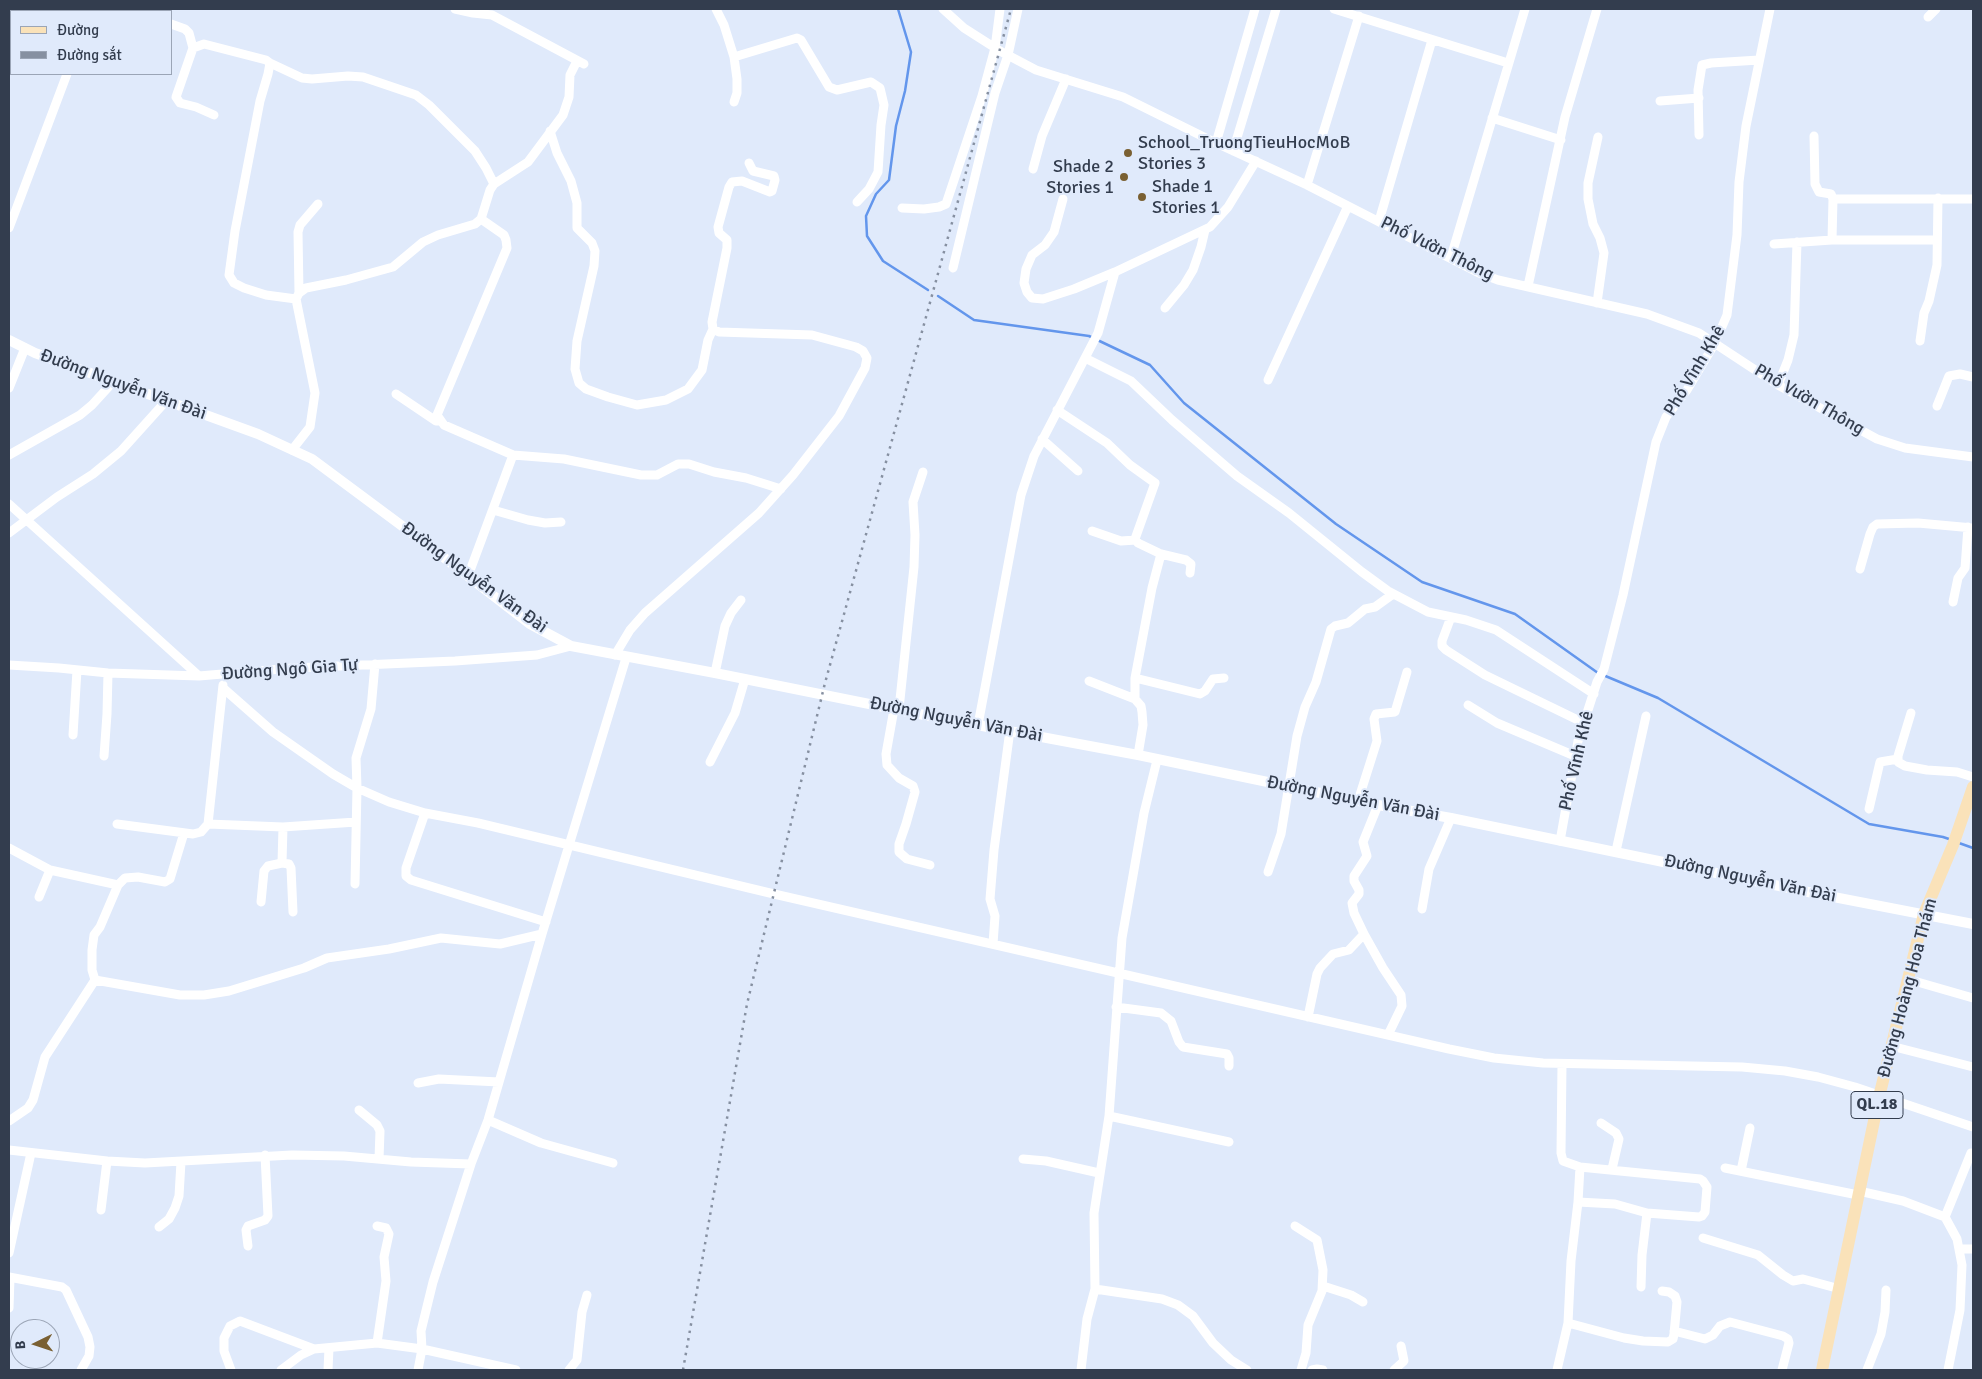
<!DOCTYPE html>
<html>
<head>
<meta charset="utf-8">
<style>
	body { margin:0 }
	#map { position:relative; width:1982px; height:1379px; overflow:hidden; background:#e0eafb; font-family:Signika,sans-serif }
	canvas { display:block }
	.frame { position:absolute; inset:0; border:10px solid #333d4e; pointer-events:none }
	.legend { position:absolute; left:10px; top:10px; width:162px; height:65px; box-sizing:border-box; background:#e0eafb; border:1px solid #9ba5b6; margin:0; padding:6px 9px; list-style:none; font-size:15px; color:#333d4e }
	.legend li { display:flex; align-items:center; gap:10px; height:25px }
	.legend b { width:25px; border:1px solid #9ba5b6 }
	.north { position:absolute; left:10px; top:1319px; width:50px; height:50px; box-sizing:border-box; background:#e0eafb; border:1px solid #9ba5b6; border-radius:50%; rotate:266deg; font-size:14px; font-weight:700; line-height:20px; text-align:center; color:#333d4e }
	.north::after { content:''; display:block; margin:auto; width:18px; height:22px; background:#7a6032; clip-path:polygon(50% 0,100% 100%,50% 72%,0 100%) }
</style>
</head>
<body>
<div id="map">
<canvas width="1982" height="1379"></canvas>
<div class="frame"></div>
<ul class="legend">
<li><b style="height:6px;background:#fae2b9"></b>Đường</li>
<li><b style="height:6px;background:#8690a1"></b>Đường sắt</li>
</ul>
<div class="north">B</div>
</div>
<script>
const g = document.querySelector('canvas').getContext('2d');
g.lineJoin = 'round';
const shape = rows => new Path2D(rows.map(r => 'M' + r).join(''));
function stroke(path, color, width, dash) { g.strokeStyle = color; g.lineWidth = width; g.lineCap = dash ? 'butt' : 'round'; g.setLineDash(dash || []); g.stroke(path); }
function write(font, color, halo, rows, align = 'center') {
  g.font = font + ' Signika,sans-serif'; g.lineWidth = 4; g.setLineDash([]); g.textBaseline = 'middle'; g.strokeStyle = halo; g.fillStyle = color; for (const [text, x, y, turn = 0] of rows) {
    g.save(); g.translate(x, y); g.rotate((+turn || 0) * Math.PI / 180); g.textAlign = isNaN(turn) ? turn : align; if (halo) g.strokeText(text, 0, 0); g.fillText(text, 0, 0); g.restore();
  }
}
const stream = shape([
	[898,9,911,52,905,91,896,126,889,180,876,194,866,216,867,236,883,261,928,290],
	[938,296,974,320,1089,336,1150,365,1184,403,1336,524,1422,582,1515,614,1598,673],
	[1603,675,1658,698,1869,824,1943,837,1952,840],
	[1959,843,1973,848]
]);
const minor = shape([
	[128,9,135,11],
	[455,9,473,13,492,15,584,64],
	[716,9,724,25,734,57,737,79,737,93,734,102],
	[943,9,964,28,1000,51,1036,70,1123,97,1216,143,1307,185,1479,273,1498,280,1647,314,1699,333,1778,385,1877,439,1905,448,1973,457],
	[1334,9,1508,63],
	[91,11,92,9],
	[1928,17,1936,9],
	[171,24,185,29,189,33,193,48],
	[734,57,797,38,801,40,829,87,837,90,871,82,880,88,884,105,881,125,878,172,869,189,857,202],
	[270,63,302,78,312,79,348,76,363,77,416,95,429,105,475,151,486,168,494,184],
	[1660,101,1699,98],
	[214,115,196,107,180,103,176,97,193,48,204,44,266,60,270,63,268,74,260,101,235,231,229,275,234,283,244,288,266,295,296,299],
	[1492,118,1561,140],
	[550,131,557,153,571,181,577,203,577,228,592,243,595,251,594,266,577,341,575,369,579,383,586,389,608,397,637,405,666,400,688,389,702,370,708,340,713,329],
	[1699,135,1698,90,1702,65,1711,63,1759,60],
	[1814,136,1815,184,1819,192,1831,194,1833,199,1832,240],
	[1216,143,1255,9],
	[1233,151,1276,9],
	[1033,169,1042,136,1066,79],
	[1307,185,1359,16],
	[1063,199,1054,232,1045,245,1032,255,1026,269,1024,283,1027,292,1032,298,1043,299,1074,289,1115,272],
	[1833,199,1973,199],
	[902,208,924,209,939,207,946,204,982,96,995,48,1000,9],
	[1379,221,1432,40],
	[9,228,67,74],
	[1774,244,1832,240,1937,240],
	[1451,257,1525,9],
	[953,268,995,93,1008,55,1018,9],
	[1528,286,1565,117,1597,9],
	[299,293,298,232,300,225,318,204],
	[1597,303,1604,253,1600,238,1593,224,1588,199,1588,183,1598,137],
	[1165,308,1184,285,1193,270,1201,247,1205,230],
	[1920,341,1924,313,1929,301,1937,265,1938,198],
	[1085,358,1131,381,1172,420,1237,476,1289,513,1362,572,1388,591,1428,612,1466,620,1496,630,1594,694],
	[1268,380,1348,206],
	[1778,385,1788,360,1794,335,1797,242],
	[9,388,25,348],
	[396,394,436,421,440,421],
	[1937,406,1949,376,1960,374,1973,377],
	[1057,410,1107,443,1130,465,1155,483,1135,539,1138,543,1161,554,1186,560,1191,564,1190,573],
	[1042,439,1078,471],
	[292,450,310,427,315,393,296,299,299,293,306,288,346,280,393,267,423,242,438,235,475,224,481,219,490,190,494,184,528,162,563,115,569,97,570,75,577,61],
	[9,455,80,415,92,405,113,382],
	[513,455,564,459,641,475,657,475,678,464,689,464,714,472,746,478,781,489],
	[9,504,199,676],
	[493,510,528,520,545,523,561,522],
	[1092,531,1121,541,1136,540],
	[9,533,57,497,93,474,121,451,166,401],
	[1860,569,1870,534,1873,527,1877,524,1918,523,1973,528],
	[468,576,513,455,444,425,437,415,507,248,506,240,504,235,481,219],
	[1953,602,1958,578,1965,568,1968,527],
	[1451,617,1442,641,1442,646,1446,650,1485,675,1584,723],
	[615,655,630,630,645,613,759,513,793,475,839,416,865,368,867,358,863,351,856,347,812,335,719,332,713,329,712,322,727,248,727,240,719,233,718,227,729,187,732,182,742,181,770,192,772,191,775,180,774,176,753,171,749,163],
	[9,665,59,668,108,673,199,676,293,668,455,661,537,655,571,646],
	[715,673,725,626,731,613,741,600],
	[1135,678,1200,694,1205,691,1213,679,1224,678],
	[1089,681,1135,699],
	[223,688,273,732,333,774,357,788,389,802,425,813,478,823,774,894,1449,1049,1494,1058,1543,1063,1742,1067,1785,1071,1818,1077,1855,1087,1973,1127],
	[1468,705,1497,723,1575,756],
	[894,709,886,754,887,765,899,778,913,786,915,792,906,824,899,844,899,852,907,859,930,865],
	[899,709,914,567,915,535,913,502,923,472],
	[1911,713,1898,756,1898,762,1905,766,1927,770,1957,772,1973,777],
	[978,725,1021,495,1034,456,1098,333,1115,272,1210,227,1228,207,1256,161],
	[73,735,77,670],
	[1138,755,1143,725,1142,712,1141,706,1135,699,1135,678,1152,588,1161,554],
	[104,756,107,714,108,673],
	[710,762,735,713,745,679],
	[1358,801,1377,741,1374,719,1376,714,1395,712,1407,672],
	[1378,805,1363,842,1367,856,1354,876,1354,881,1359,890,1359,894,1352,903,1354,913,1364,934,1383,968,1401,995,1402,1006,1388,1035],
	[1869,809,1880,762,1898,759],
	[425,813,406,868,406,876,411,880,546,922],
	[117,824,193,834,201,832,208,824,283,827,356,822],
	[208,824,223,685],
	[283,827,282,863,289,864,291,868,293,912],
	[1560,841,1578,741,1597,682,1604,669,1623,595,1656,442,1666,417,1687,390,1715,343,1727,315,1737,235,1739,182,1746,126,1770,9],
	[9,848,50,870,118,885,100,927,94,935,92,950,92,970,95,980,45,1057,33,1100,28,1108,9,1121],
	[1616,851,1646,716],
	[1268,872,1281,834,1297,736,1305,707,1316,682,1331,629,1335,626,1348,623,1365,609,1375,607,1393,594],
	[355,884,357,788,356,758,371,709,375,664],
	[118,885,125,878,138,877,165,882,170,879,184,833],
	[39,897,50,870],
	[261,902,264,871,268,866,282,863],
	[1422,909,1429,869,1451,818],
	[993,944,995,916,990,899,994,850,1010,730],
	[1907,979,1973,998],
	[95,980,180,995,204,995,229,991,304,968,327,958,389,949,441,938,500,944,542,934],
	[1116,1007,1161,1013,1171,1021,1179,1042,1183,1047,1227,1054,1229,1058,1229,1066],
	[1308,1017,1317,974,1320,968,1333,954,1349,950,1364,934],
	[1891,1046,1973,1067],
	[1562,1064,1561,1153,1563,1161,1580,1167,1700,1179,1703,1181,1707,1187,1705,1212,1702,1216,1699,1217,1647,1213,1615,1204,1578,1202],
	[418,1083,439,1079,499,1082],
	[359,1110,377,1125,380,1131,379,1159],
	[1109,1116,1229,1142],
	[488,1120,541,1143,613,1163],
	[1601,1123,1616,1133,1619,1139,1612,1169],
	[9,1150,107,1161,145,1163,292,1155,344,1156,411,1162,471,1164,488,1120,542,934,626,658],
	[1023,1159,1046,1161,1099,1173],
	[1725,1168,1858,1195],
	[1741,1171,1750,1128],
	[1859,1191,1903,1201,1945,1217,1957,1239,1962,1265,1960,1310,1948,1370],
	[101,1210,107,1161],
	[1945,1217,1971,1153],
	[377,1226,386,1228,389,1234,384,1257,386,1281,377,1343],
	[1295,1226,1317,1240,1323,1270,1322,1291,1308,1325,1306,1353,1301,1370],
	[159,1227,169,1219,175,1208,179,1196,181,1162],
	[1703,1238,1758,1255,1783,1275,1793,1281,1803,1279,1840,1289],
	[248,1246,246,1230,248,1226,265,1220,268,1216,265,1155],
	[1960,1249,1973,1249],
	[9,1253,31,1153],
	[9,1277,62,1287,66,1290,88,1337,90,1347,89,1356,81,1370],
	[1323,1286,1351,1295,1363,1302],
	[1641,1287,1642,1255,1647,1213],
	[1095,1289,1162,1299,1178,1305,1193,1316,1213,1343,1231,1360,1247,1370],
	[9,1308,10,1278],
	[1568,1323,1624,1338,1643,1341,1668,1342,1673,1339,1674,1334,1677,1302,1675,1296,1669,1292,1662,1291],
	[1674,1331,1705,1339,1713,1335,1720,1326,1730,1322,1783,1336,1788,1339,1789,1343,1782,1370],
	[231,1370,224,1351,224,1338,230,1326,240,1321,314,1349],
	[281,1370,301,1355,314,1349,377,1343,422,1349,516,1370],
	[328,1370,329,1348],
	[418,1370,422,1349,421,1331,433,1282,471,1164],
	[569,1370,577,1360,582,1312,587,1295],
	[1081,1370,1087,1319,1095,1289,1094,1213,1109,1116,1122,938,1144,813,1157,760],
	[1312,1370,1317,1369,1323,1370],
	[1394,1370,1404,1361,1401,1346],
	[1557,1370,1568,1323,1571,1261,1578,1202,1580,1167],
	[1867,1370,1881,1334,1885,1312,1886,1290]
]);
const tertiary = shape([
	[9,340,35,353,258,434,312,459,425,543,530,624,571,646,715,673,934,717,1138,755,1378,805,1451,818,1813,893,1973,924]
]);
const primary = shape([
	[1822,1370,1879,1097,1924,914,1953,845,1973,787]
]);
const rail = shape([
	[683,1370,747,1004,825,683,1011,9]
]);
const markers = [
	[1128,153,5,"#7a6032"],
	[1124,177,5,"#7a6032"],
	[1142,197,5,"#7a6032"]
];
const shields = [
	[1877,1105,52]
];
const shieldNames = [
	["QL.18",1877,1105]
];
const poiNames = [
	["School_TruongTieuHocMoB",1138,143],
	["Stories 3",1138,164],
	["Shade 2",1114,167,"right"],
	["Stories 1",1114,188,"right"],
	["Shade 1",1152,187],
	["Stories 1",1152,208]
];
const streetNames = [
	["Phố Vườn Thông",1437,249,26],
	["Phố Vĩnh Khê",1695,371,-59],
	["Đường Nguyễn Văn Đài",123,385,20],
	["Phố Vườn Thông",1809,400,30],
	["Đường Nguyễn Văn Đài",474,578,36],
	["Đường Ngô Gia Tự",290,670,-4],
	["Đường Nguyễn Văn Đài",956,720,11],
	["Phố Vĩnh Khê",1577,761,-77],
	["Đường Nguyễn Văn Đài",1353,799,11],
	["Đường Nguyễn Văn Đài",1750,879,12],
	["Đường Hoàng Hoa Thám",1908,988,-75]
];
stroke(stream, '#6396ec', 2.5);
stroke(minor, '#fff', 9);
stroke(tertiary, '#fff', 10);
stroke(primary, '#fae2b9', 12);
stroke(rail, '#8690a1', 2.5, [2.5, 5]);
for (const [x, y, r, color] of markers) { const dot = new Path2D(); dot.arc(x, y, r, 0, 2 * Math.PI); g.fillStyle = color; g.fill(dot); stroke(dot, '#e0eafb', 2); }
for (const [x, y, w] of shields) { const box = new Path2D(); box.roundRect(x - w / 2, y - 13.5, w, 27, 4); g.fillStyle = '#e0eafb'; g.fill(box); stroke(box, '#333d4e', 1); }
write('bold 16px', '#333d4e', null, shieldNames);
write('18px', '#333d4e', '#e0eafb', poiNames, 'left');
write('18px', '#333d4e', '#e0eafb', streetNames);
</script>
</body>
</html>
